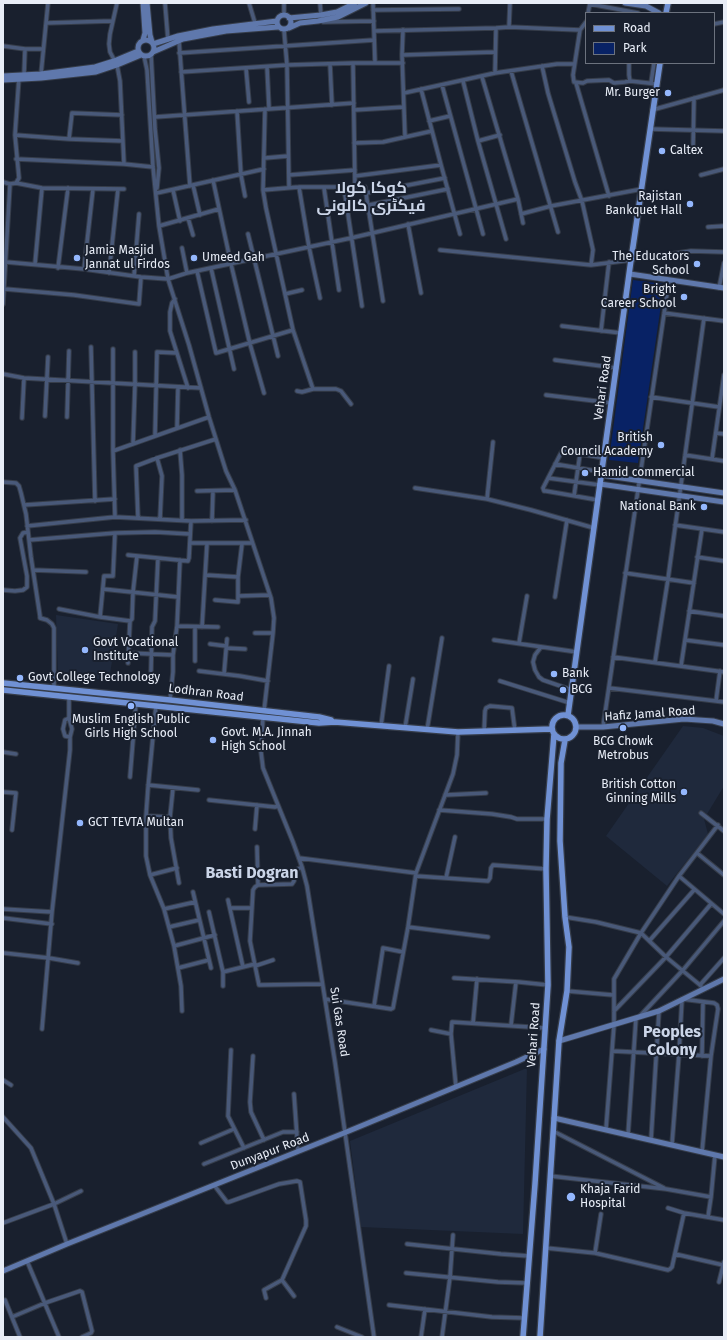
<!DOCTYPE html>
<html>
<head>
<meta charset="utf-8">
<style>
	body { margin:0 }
	#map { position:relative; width:727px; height:1340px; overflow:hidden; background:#19202e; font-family:"Fira Sans",sans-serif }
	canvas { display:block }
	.frame { position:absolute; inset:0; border:4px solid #e8edf7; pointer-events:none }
	.legend { position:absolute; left:585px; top:12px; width:130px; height:52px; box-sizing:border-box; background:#19202e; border:1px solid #6c727e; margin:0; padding:5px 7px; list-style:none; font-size:12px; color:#e8edf7 }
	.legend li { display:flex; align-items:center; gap:8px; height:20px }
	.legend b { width:20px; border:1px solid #6c727e }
</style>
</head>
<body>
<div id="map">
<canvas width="727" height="1340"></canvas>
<div class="frame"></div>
<ul class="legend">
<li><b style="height:5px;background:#7091d4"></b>Road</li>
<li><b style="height:11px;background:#082265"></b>Park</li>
</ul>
</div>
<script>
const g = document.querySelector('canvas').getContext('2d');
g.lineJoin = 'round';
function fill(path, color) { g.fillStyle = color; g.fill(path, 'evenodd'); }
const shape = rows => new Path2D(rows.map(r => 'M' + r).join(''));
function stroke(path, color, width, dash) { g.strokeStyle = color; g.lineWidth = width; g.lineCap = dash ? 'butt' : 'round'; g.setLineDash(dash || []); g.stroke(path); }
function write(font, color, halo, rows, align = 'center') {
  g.font = font + ' "Fira Sans",Cairo,sans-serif'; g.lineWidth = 4; g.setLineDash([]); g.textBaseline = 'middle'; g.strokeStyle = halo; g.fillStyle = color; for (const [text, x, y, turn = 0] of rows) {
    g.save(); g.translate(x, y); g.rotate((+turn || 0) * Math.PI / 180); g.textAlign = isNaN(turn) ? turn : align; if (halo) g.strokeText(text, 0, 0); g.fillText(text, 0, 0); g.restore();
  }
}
const built = shape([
	[56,615,118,624,109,680,58,676],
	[683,726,703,728,724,736,724,786,704,819,708,834,667,886,606,836],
	[527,1068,523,1234,361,1227,350,1141]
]);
const green = shape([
	[633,280,664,284,638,463,609,460]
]);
const street = shape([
	[117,3,110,34,109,44,110,52,117,65,120,81,124,164],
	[165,3,168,40],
	[249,3,255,23],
	[284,3,284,15],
	[320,3,321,15],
	[373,3,375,62],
	[590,4,638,13],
	[373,10,459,9],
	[588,13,590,3],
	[323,22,374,21],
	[586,22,580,30,573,75,574,82,583,83,587,81,609,80,614,83,625,82,630,81,657,84],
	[46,23,112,21],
	[714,24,724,22],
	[509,27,510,3],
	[284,30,287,65,289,187],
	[403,30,402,55,405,136],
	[374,31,496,28,509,27,580,30],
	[179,41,190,186],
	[3,46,25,49,43,49],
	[179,53,374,40],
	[151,54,155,129,159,168,157,188],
	[402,55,495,52],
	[144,56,147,70,153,167,159,226,168,279,189,345,209,417,226,471,235,490,271,598,274,618,273,633,264,711],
	[353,63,355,187],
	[629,63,629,75,630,81],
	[330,64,332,105],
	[542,66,548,93,575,182,582,201,593,250,591,265],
	[267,67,269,108],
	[246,68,249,102],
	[511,71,558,232],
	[181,72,287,65,353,63,403,63],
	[495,73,496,28],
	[41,74,48,3],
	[24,75,25,49],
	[482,77,518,199,523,223],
	[463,81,478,141,506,239],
	[576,83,609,196],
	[651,83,654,63],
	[442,85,483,234],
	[421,89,441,165],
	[404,93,495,73,557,64,574,64],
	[265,109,263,190,266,208,293,330,313,389],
	[354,110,404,107],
	[652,110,724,90],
	[237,111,241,175,245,196],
	[155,117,354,103],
	[429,121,450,116],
	[650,129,724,131],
	[15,135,69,139,123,141],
	[69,139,72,113,122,115],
	[478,141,500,135],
	[354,143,383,142,432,131],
	[693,150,694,98],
	[265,158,288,156],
	[16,159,124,164,153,167],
	[289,175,355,170],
	[701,175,724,169],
	[355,176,441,165,460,234],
	[213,180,231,264,250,344,264,393],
	[3,182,10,184,16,183,19,178,15,135,19,77],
	[16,183,42,188,124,189],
	[193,185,200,215],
	[299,187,309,247,320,298],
	[324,188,339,290],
	[344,188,362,306],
	[173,190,180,221],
	[263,190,299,187,365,187,383,301],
	[157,193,264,169],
	[367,193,445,178],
	[369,205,448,189],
	[370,214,402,208],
	[521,214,551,206,642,189],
	[188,218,193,235],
	[408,224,421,293],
	[159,226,219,209],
	[708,227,724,226],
	[248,234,278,356],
	[182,248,187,273],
	[440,250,591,265,631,260,691,251,724,252],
	[6,262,84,269,141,277,168,279,187,273,351,238,518,199],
	[35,264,42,188],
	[58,268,68,188],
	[211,268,234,369],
	[84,269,93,189],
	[197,271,216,353,293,330],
	[109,273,118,189],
	[134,276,139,214],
	[719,288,724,263],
	[5,289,74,295,139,304,141,277],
	[285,294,302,290],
	[175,299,172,303,170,312,170,331,188,388],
	[3,304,10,184],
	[664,313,724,321],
	[562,326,621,333],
	[601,331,609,262],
	[91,347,95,501],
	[113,349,113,451,115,517],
	[555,360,617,368],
	[3,374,24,378,201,388],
	[297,391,302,392,313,389,336,389,341,391,351,404],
	[546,395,612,403],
	[651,397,719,407],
	[45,416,48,357],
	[67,417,69,351],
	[22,418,24,378],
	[177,428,178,387],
	[716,433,724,434],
	[155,436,157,352,177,353],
	[133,444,135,384,135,352],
	[180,450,182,475,182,520],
	[113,451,209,417],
	[685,455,724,461],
	[157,458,162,476,160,519],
	[712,459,724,375],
	[555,464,602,472],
	[548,478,600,485],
	[3,482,16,483,19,486,21,493,26,514,31,557,40,616,40,618,47,620,52,624,54,628,54,688],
	[415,488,487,499,531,510,594,528],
	[197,491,235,490],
	[574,496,580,454],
	[487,499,493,442],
	[598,500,546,491,544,491,543,488,562,451,604,458],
	[24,505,115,499],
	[138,518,136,466,157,458,216,439],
	[212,521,213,491],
	[675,525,724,532],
	[27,526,115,517,191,521,246,520],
	[29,540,115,533,155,532,190,534],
	[190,543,252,543],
	[128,555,188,561,189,558,191,521],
	[697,557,724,561],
	[33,570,86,572],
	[625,573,694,583],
	[206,575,238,577],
	[103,589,178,597],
	[3,590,15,591,23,590,27,587,27,576,20,538,23,533,28,532],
	[238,596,270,595],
	[555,597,567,520],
	[215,600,238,602,238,577,242,544],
	[59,609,100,617,130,621,132,619,133,592,137,556],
	[689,611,724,616],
	[100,617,104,576,113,576,115,533],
	[177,626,218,627],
	[195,627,195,661],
	[202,627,207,544],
	[255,633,273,633],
	[494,640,577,652],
	[685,640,724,645],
	[519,643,527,596],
	[210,644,226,646],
	[541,647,535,655,533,662,535,670,539,677,543,680,572,690],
	[226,648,245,649],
	[129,653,173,655],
	[613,657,724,672],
	[655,662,668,579,704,318],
	[128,663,130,621],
	[681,666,702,529],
	[151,671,152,627,155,621,158,558],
	[199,671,240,676,268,681],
	[224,674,227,639],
	[500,681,570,703],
	[609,688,724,702],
	[170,700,173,672,173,655,177,626,180,560],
	[716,701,720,671],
	[156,705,148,788,146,816,146,856,150,875,164,909,174,946,181,986,182,1011],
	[263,717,261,752,263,768,293,842,302,867,307,886,335,1062,374,1337],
	[69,718,65,720,63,729,65,736,70,737],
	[381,726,389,666],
	[603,727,669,280],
	[405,728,413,679],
	[427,730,442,638],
	[484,732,485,711,486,708,490,706,512,708,515,731],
	[3,752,16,754],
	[130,777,136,703],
	[148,785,198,790],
	[173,788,170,817,171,838,179,883],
	[3,792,16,793,12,830],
	[445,795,486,793],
	[209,800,275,807,278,806],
	[439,810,492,814,511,817,517,819,547,819],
	[701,813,724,831],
	[146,816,170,817],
	[255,829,257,805],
	[257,847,258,885],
	[697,853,724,875],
	[299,858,416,873],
	[302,867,294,871,294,881,292,884,258,885,255,887,253,890,250,941,259,985,322,984],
	[150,875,177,868],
	[416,876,488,881,490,878,491,868,493,865,546,869],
	[679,876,724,914],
	[446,878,455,837],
	[193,892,211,968],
	[228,900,243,967],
	[230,908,252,908],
	[3,909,52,912],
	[164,909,195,902],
	[209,912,223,972,223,986],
	[565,917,596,922,641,933,666,957,700,985],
	[3,918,52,924],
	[169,927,199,920],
	[408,927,488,937],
	[650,940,694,890],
	[174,946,215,935],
	[4,953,49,958,78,963],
	[255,966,273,960],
	[178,968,209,960],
	[223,972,255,964],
	[454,978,519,982,548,985],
	[701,986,700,985,724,958],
	[567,991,613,995],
	[325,999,391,1009,393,1008,408,927,416,873,453,774,457,755,458,732],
	[374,1006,383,948,403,952],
	[614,1011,666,957,711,904],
	[640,1016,683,970,724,921],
	[473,1023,477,979],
	[511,1025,516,982],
	[42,1029,52,912,70,750,70,737,72,729,69,718,69,696],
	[431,1030,451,1034],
	[231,1050,228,1116,244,1148],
	[612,1051,711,1056],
	[253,1056,250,1102,251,1112,264,1140],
	[702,1056,703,1002],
	[3,1080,11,1085],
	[456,1087,451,1034,452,1022,545,1028],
	[294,1094,298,1151],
	[3,1117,31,1148,54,1204,67,1244],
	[606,1129,614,1025,614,979,641,933,679,876,718,825],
	[553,1131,664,1188],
	[628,1135,636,1018],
	[651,1140,659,1011],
	[201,1143,234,1129],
	[672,1144,679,1054,682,999,714,1003,717,1005,718,1009,711,1056,702,1152],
	[204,1164,283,1132,297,1132],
	[550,1176,666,1189,711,1197,715,1155],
	[214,1185,227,1202,229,1202,279,1184,297,1181,300,1182,306,1220,306,1226,282,1280,264,1290,266,1298],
	[668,1208,684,1213,724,1220],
	[708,1217,711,1197],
	[3,1223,54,1204,81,1191],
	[407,1244,501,1254,529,1256],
	[546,1248,595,1253,668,1270,670,1269,672,1267,684,1213],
	[595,1253,601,1214],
	[675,1254,723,1265],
	[27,1261,59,1337],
	[406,1273,498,1282,527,1283],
	[282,1280,294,1296],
	[719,1282,724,1262],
	[5,1300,20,1337],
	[389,1305,492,1317,524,1318],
	[12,1317,45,1303,80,1291,82,1292,92,1331,91,1333,82,1337],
	[337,1327,362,1337],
	[421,1337,425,1309],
	[442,1337,450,1277,453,1235]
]);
const secondary = shape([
	[143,3,145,33,143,40],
	[147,3,150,35,152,42],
	[625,3,646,6,659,13],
	'277 22a7 7 0 1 1 14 0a7 7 0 1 1-14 0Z',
	[289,18,321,15,337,12,355,3],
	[289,28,300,23,318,21,338,17,366,3],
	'138 48a8 8 0 1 1 16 0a8 8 0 1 1-16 0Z',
	[153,44,178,36,213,29,277,21],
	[153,52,183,39,226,31,278,27],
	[3,76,41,74,95,67,114,61,138,51],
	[3,80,41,78,96,72,117,65,141,55],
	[630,274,724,288],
	[601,475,724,493],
	[600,484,724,502],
	[577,727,603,727,684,719,713,721,724,724],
	[559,1041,659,1011,724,979],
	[554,1118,724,1157],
	[3,1271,67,1244,344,1133,516,1062,544,1049]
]);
const primary = shape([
	[666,13,668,3],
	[3,683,170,700,319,717,331,720],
	[3,690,319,723,335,722,458,732,552,729],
	'552 727a12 12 0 1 1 24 0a12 12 0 1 1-24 0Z',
	[568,715,631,260,660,63],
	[523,1337,535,1184,548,985,546,869,547,819,554,734],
	[540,1337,559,1041,567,991,569,947,565,917,560,841,561,763,565,740]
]);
const markers = [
	[668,93,4,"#94b7fd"],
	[662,151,4,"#94b7fd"],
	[690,204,4,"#94b7fd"],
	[77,258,4,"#94b7fd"],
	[194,258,4,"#94b7fd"],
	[697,264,4,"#94b7fd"],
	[684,297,4,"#94b7fd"],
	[661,445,4,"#94b7fd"],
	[585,473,4,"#94b7fd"],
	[704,507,4,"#94b7fd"],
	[85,650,4,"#94b7fd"],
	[554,674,4,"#94b7fd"],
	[20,678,4,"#94b7fd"],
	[563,690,4,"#94b7fd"],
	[131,706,4,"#94b7fd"],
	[623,728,4,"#94b7fd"],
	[213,740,4,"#94b7fd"],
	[684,792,4,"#94b7fd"],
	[80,823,4,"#94b7fd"],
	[571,1197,5,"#94b7fd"]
];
const poiNames = [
	["Mr. Burger",660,93,"right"],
	["Caltex",670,151],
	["Rajistan",682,197,"right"],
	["Bankquet Hall",682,211,"right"],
	["Jamia Masjid",85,251],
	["Jannat ul Firdos",85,265],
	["The Educators",689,257,"right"],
	["School",689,271,"right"],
	["Umeed Gah",202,258],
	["Bright",676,290,"right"],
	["Career School",676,304,"right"],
	["British",653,438,"right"],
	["Council Academy",653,452,"right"],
	["Hamid commercial",593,473],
	["National Bank",696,507,"right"],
	["Govt Vocational",93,643],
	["Institute",93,657],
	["Bank",562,674],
	["Govt College Technology",28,678],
	["BCG",571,690],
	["Muslim English Public",131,720,"center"],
	["Girls High School",131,734,"center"],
	["Govt. M.A. Jinnah",221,733],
	["High School",221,747],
	["BCG Chowk",623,742,"center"],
	["Metrobus",623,756,"center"],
	["British Cotton",676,785,"right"],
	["Ginning Mills",676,799,"right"],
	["GCT TEVTA Multan",88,823],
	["Khaja Farid",580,1190],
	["Hospital",580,1204]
];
const streetNames = [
	["Vehari Road",603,388,-82],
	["Lodhran Road",206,693,7],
	["Hafiz Jamal Road",650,714,-4],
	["Sui Gas Road",339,1022,81],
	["Vehari Road",534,1035,-86],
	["Dunyapur Road",270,1152,-21]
];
const districtNames = [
	["کوکا کولا",371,189],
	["فیکٹری کالونی",371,207],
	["Basti Dogran",252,874],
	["Peoples",672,1033],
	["Colony",672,1051]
];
fill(built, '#1f293c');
fill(green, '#082265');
stroke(street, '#363d4a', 5.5);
stroke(secondary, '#363d4a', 7);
stroke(primary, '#363d4a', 8);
stroke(street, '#495979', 3.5);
stroke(secondary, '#5f78ac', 5);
stroke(primary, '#7091d4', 5.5);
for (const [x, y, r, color] of markers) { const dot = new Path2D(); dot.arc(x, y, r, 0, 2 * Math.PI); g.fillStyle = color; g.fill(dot); stroke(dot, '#19202e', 1.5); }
write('12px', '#e8edf7', '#19202e', poiNames, 'left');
write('12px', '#e8edf7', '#19202e', streetNames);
write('bold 16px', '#cbd5e8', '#19202e', districtNames);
</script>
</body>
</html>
